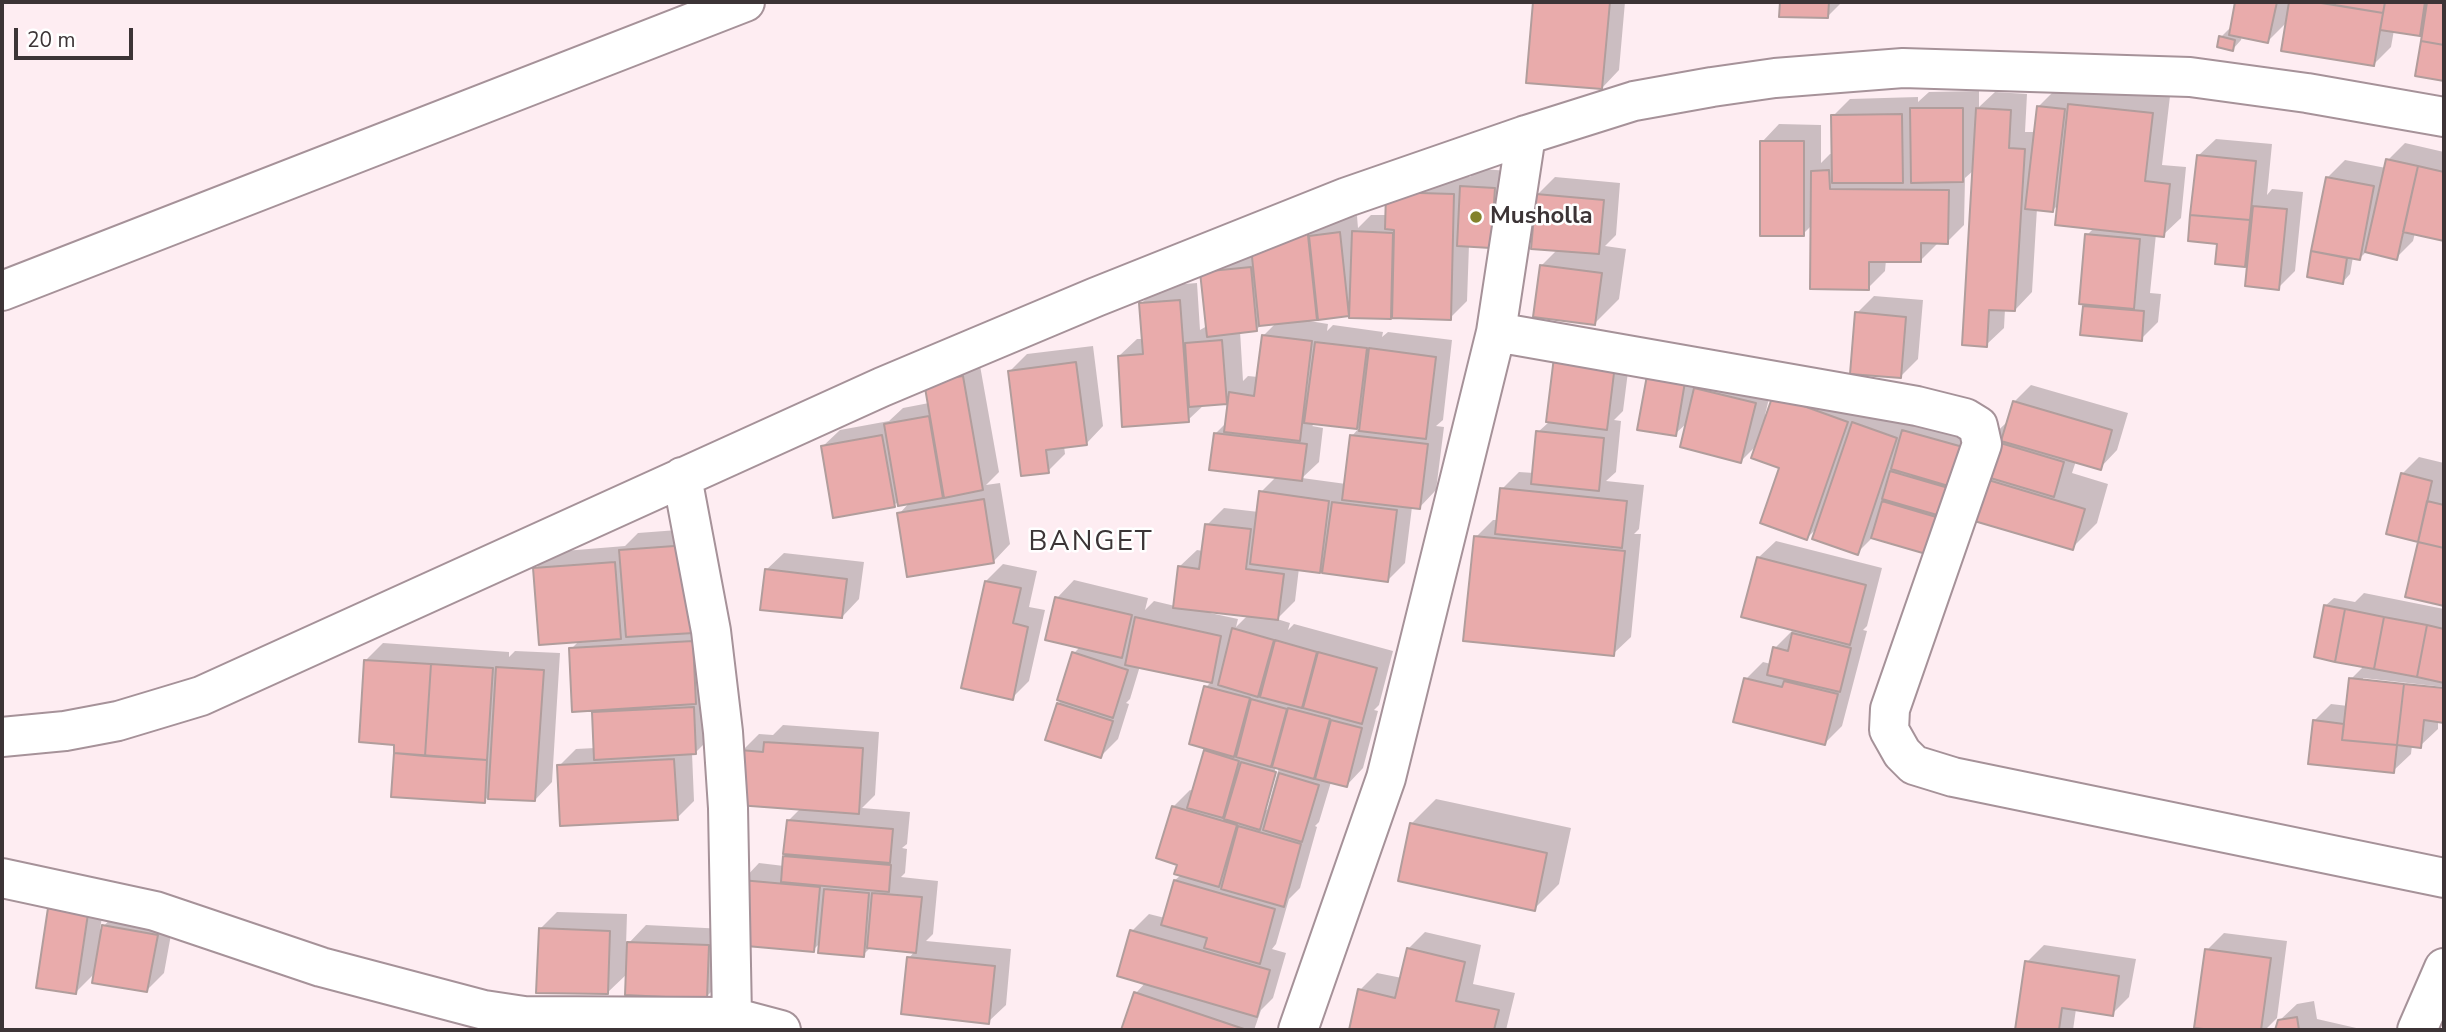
<!DOCTYPE html>
<html>
<head>
<meta charset="utf-8">
<style>
	body { margin:0 }
	#map { position:relative; width:2446px; height:1032px; overflow:hidden; background:#feedf2; font-family:"Nunito Sans",sans-serif }
	canvas { display:block }
	.frame { position:absolute; inset:0; border:4px solid #3c3436; pointer-events:none }
	.scale { position:absolute; left:14px; top:28px; width:119px; height:32px; box-sizing:border-box; border:4px solid #3c3436; border-top:0; padding-left:9px; font-size:21px; line-height:24px; white-space:nowrap; color:#3c3436; -webkit-text-stroke:5px #fff; paint-order:stroke }
</style>
</head>
<body>
<div id="map">
<canvas width="2446" height="1032"></canvas>
<div class="frame"></div>
<div class="scale">20 m</div>
</div>
<script>
const g = document.querySelector('canvas').getContext('2d');
g.lineJoin = 'round';
function fill(path, color) { g.fillStyle = color; g.fill(path, 'evenodd'); }
const shape = rows => new Path2D(rows.map(r => 'M' + r).join(''));
function stroke(path, color, width, dash) { g.strokeStyle = color; g.lineWidth = width; g.lineCap = dash ? 'butt' : 'round'; g.setLineDash(dash || []); g.stroke(path); }
function write(font, color, halo, rows, align = 'center') {
  g.font = font + ' "Nunito Sans",sans-serif'; g.lineWidth = 5; g.setLineDash([]); g.textBaseline = 'middle'; g.strokeStyle = halo; g.fillStyle = color; for (const [text, x, y, turn = 0] of rows) {
    g.save(); g.translate(x, y); g.rotate((+turn || 0) * Math.PI / 180); g.textAlign = isNaN(turn) ? turn : align; if (halo) g.strokeText(text, 0, 0); g.fillText(text, 0, 0); g.restore();
  }
}
const shadow = shape([
	[1535,2,1625,2,1619,70,1602,88,1528,81],
	[1782,2,1842,2,1827,17,1781,15],
	[2237,2,2444,2,2444,79,2417,75,2424,29,2419,34,2394,30,2391,47,2374,64,2288,21,2268,41,2242,36,2241,40,2233,49,2221,37,2229,29,2232,29],
	[2087,87,2170,96,2162,165,2186,167,2181,218,2163,235,2156,234,2150,293,2161,294,2158,322,2141,339,2084,306,2088,303,2087,235,2094,228,2059,204,2053,210,2037,208,2032,292,2015,310,2005,309,2004,328,1986,345,1974,170,1965,178,1964,225,1947,242,1938,243,1920,261,1886,260,1885,271,1868,288,1812,225,1803,234,1762,142,1779,124,1821,125,1821,163,1830,154,1834,154,1833,116,1850,99,1918,97,1918,102,1929,92,1979,91,1979,107,1995,92,2027,94,2025,132,2036,132,2038,107,2055,90],
	[2216,139,2272,144,2267,195,2272,189,2303,192,2295,271,2278,288,2250,260,2244,265,2219,242,2198,156],
	[2405,143,2444,152,2444,239,2415,233,2413,241,2396,258,2367,251,2359,259,2353,257,2350,274,2342,283,2309,276,2328,177,2345,160,2386,168,2388,160],
	[1479,169,1512,171,1508,229,1469,245,1467,301,1450,318,1351,316,1351,312,1348,315,1303,320,1328,324,1327,331,1333,325,1383,332,1382,337,1388,332,1452,340,1443,420,1436,426,1444,427,1436,490,1419,508,1412,507,1405,563,1388,580,1325,565,1320,571,1299,568,1295,601,1277,619,1290,623,1288,630,1294,624,1393,651,1379,705,1374,710,1378,711,1363,768,1346,786,1331,782,1319,822,1315,826,1317,827,1300,888,1289,899,1276,944,1272,949,1286,953,1273,998,1261,1010,1254,1030,1123,1030,1136,993,1146,982,1132,931,1149,914,1165,918,1175,880,1181,875,1173,807,1190,790,1194,791,1206,751,1209,748,1206,687,1212,681,1140,666,1130,699,1126,703,1129,704,1118,739,1101,756,1058,704,1062,700,1074,653,1081,646,1057,598,1074,580,1148,598,1145,610,1154,601,1175,606,1179,567,1197,550,1203,551,1207,525,1224,508,1259,512,1261,492,1277,476,1215,434,1227,422,1230,399,1226,402,1205,404,1188,420,1119,356,1137,339,1144,339,1141,304,1158,286,1197,283,1200,330,1207,326,1202,273,1325,219,1357,216,1358,228,1371,215,1387,215,1405,176,1470,177],
	[1276,323,1263,336,1258,377,1248,376,1243,381,1240,331,1256,330,1262,324],
	[1316,423,1359,428,1352,436,1346,484,1302,478,1319,462,1323,428,1312,426],
	[1211,610,1248,615,1236,627,1238,619,1210,613],
	[1277,763,1280,764,1267,810,1264,810],
	[1555,177,1620,183,1616,235,1605,246,1626,249,1619,299,1594,324,1541,266,1558,249,1538,194],
	[1874,296,1923,300,1918,359,1901,376,1857,313],
	[1093,346,1103,426,1086,444,1064,446,1065,454,1048,471,1009,372,1027,354],
	[1631,348,1623,411,1614,420,1621,421,1616,472,1606,481,1644,485,1639,529,1634,534,1641,534,1631,637,1613,654,1476,537,1493,520,1499,520,1502,489,1519,472,1534,473,1538,432],
	[1666,353,1702,359,1698,387,1713,372,1772,386,1765,415,1768,415,1774,396,1791,379,1864,404,1860,416,1870,406,1914,421,1929,406,1987,422,1977,460,1965,471,1968,472,1961,497,1957,501,1959,502,1949,537,1932,554,1873,537,1857,553,1815,538,1819,526,1807,538,1762,522,1782,467,1753,457,1758,444,1741,461,1682,446,1688,422,1675,434,1639,428,1649,370],
	[1901,472,1961,489,1960,493,1901,476],
	[979,360,999,472,986,485,1000,483,1010,544,993,562,899,514,910,502,899,501,894,505,822,447,840,430,889,421,903,408,929,403,926,383],
	[2031,385,2128,413,2117,450,2100,468,2076,461,2072,473,2108,484,2097,523,2072,548,1966,516,1988,440,2006,423,2008,424,2014,402],
	[2419,457,2444,463,2444,605,2407,595,2420,541,2402,474],
	[704,528,713,735,696,752,692,753,694,801,677,818,559,766,576,749,595,748,594,713,598,709,571,649,580,640,535,569,552,552,625,546,638,533],
	[1776,541,1882,568,1867,626,1863,630,1867,631,1842,726,1825,743,1746,679,1763,662,1771,664,1775,648,1794,629,1758,558],
	[784,553,864,562,859,599,842,617,766,570],
	[1003,564,1037,571,1029,607,1045,610,1029,681,1012,698,986,581],
	[2364,593,2444,609,2444,687,2363,678,2363,682,2444,690,2444,721,2438,720,2438,729,2420,746,2412,745,2411,754,2393,771,2314,721,2331,704,2348,706,2351,679,2364,666,2325,606,2334,598,2355,602],
	[383,643,509,652,509,657,515,651,560,653,552,782,535,800,488,797,484,801,365,661],
	[783,725,879,732,875,795,862,808,910,812,907,844,902,848,907,849,905,873,901,877,938,881,933,934,926,941,1011,949,1006,1005,988,1022,909,958,915,951,871,947,863,955,820,943,813,950,742,881,759,863,784,866,784,857,789,853,788,821,801,808,742,751,759,734,773,735],
	[1436,799,1571,828,1559,884,1534,909,1411,824],
	[67,892,105,897,100,930,120,909,174,918,164,973,147,990,96,972,76,992,50,909],
	[557,912,627,914,626,946,646,925,725,929,723,980,706,997,628,973,607,993,540,929],
	[1425,932,1481,945,1473,984,1515,993,1506,1030,1351,1030,1360,990,1377,973,1402,978,1408,949],
	[2224,933,2287,941,2277,1018,2265,1030,2225,1030,2196,1026,2207,950],
	[2044,945,2136,959,2129,997,2112,1014,2076,1009,2073,1030,2017,1030,2027,962],
	[2314,1001,2317,1019,2365,1030,2277,1030,2279,1021,2297,1004]
]);
const building = shape([
	[1533,2,1610,2,1602,89,1526,83,1533,2],
	[1780,2,1829,2,1828,18,1779,17,1780,2],
	[2235,2,2277,2,2268,43,2229,35,2235,2],
	[2289,2,2315,2,2383,13,2374,66,2281,51,2289,2],
	[2335,2,2385,2,2383,13,2335,5,2335,2],
	[2385,2,2425,2,2420,36,2380,30,2385,2],
	[2427,2,2444,2,2444,45,2421,41,2427,2],
	[2219,36,2235,40,2233,51,2217,47,2219,36],
	[2421,41,2444,45,2444,81,2415,76,2421,41],
	[2068,104,2153,113,2145,181,2170,184,2164,237,2055,225,2068,104],
	[2037,106,2065,109,2053,212,2025,209,2037,106],
	[1910,108,1963,108,1963,182,1911,183,1910,108],
	[1976,108,2011,110,2009,148,2025,149,2015,311,1989,310,1987,347,1962,345,1976,108],
	[1902,114,1903,183,1832,183,1831,115,1902,114],
	[1760,141,1804,141,1804,236,1760,236,1760,141],
	[2197,155,2256,161,2250,220,2190,215,2197,155],
	[2386,159,2418,166,2397,260,2365,252,2386,159],
	[2418,166,2444,172,2444,241,2403,232,2418,166],
	[1829,170,1830,189,1949,190,1948,244,1921,243,1921,262,1869,262,1869,290,1810,289,1811,171,1829,170],
	[2326,177,2374,186,2360,260,2311,251,2326,177],
	[1460,186,1495,188,1491,248,1457,246,1460,186],
	[1386,192,1454,194,1451,320,1392,318,1394,230,1385,229,1386,192],
	[1536,194,1604,200,1599,254,1531,249,1536,194],
	[2253,206,2287,209,2279,290,2245,286,2253,206],
	[2190,215,2250,220,2245,267,2215,264,2217,244,2188,241,2190,215],
	[1307,226,1317,320,1259,326,1251,247,1282,244,1280,228,1307,226],
	[1352,231,1393,233,1391,319,1349,318,1352,231],
	[1340,232,1349,316,1318,320,1309,236,1340,232],
	[2085,234,2140,239,2134,309,2079,304,2085,234],
	[2311,251,2347,258,2343,284,2307,277,2311,251],
	[1540,265,1602,273,1595,325,1533,317,1540,265],
	[1251,267,1257,331,1207,337,1200,272,1251,267],
	[1180,300,1189,422,1122,427,1118,356,1143,354,1139,303,1180,300],
	[2083,306,2144,311,2142,341,2080,335,2083,306],
	[1855,312,1906,317,1901,378,1850,374,1855,312],
	[1262,335,1312,341,1300,441,1224,432,1229,392,1254,396,1262,335],
	[1222,340,1227,404,1189,407,1185,343,1222,340],
	[1315,342,1367,348,1357,429,1304,423,1315,342],
	[1369,348,1436,357,1426,439,1359,431,1369,348],
	[1554,357,1615,365,1607,430,1546,422,1554,357],
	[1076,362,1087,445,1046,450,1049,473,1021,476,1008,371,1076,362],
	[1648,370,1686,376,1676,436,1637,430,1648,370],
	[963,376,983,490,944,498,924,382,963,376],
	[1694,388,1756,403,1741,463,1680,447,1694,388],
	[1773,395,1848,422,1807,540,1760,523,1779,468,1751,458,1773,395],
	[2013,401,2112,430,2101,470,2001,441,2013,401],
	[929,416,943,498,898,506,884,424,929,416],
	[1852,422,1897,438,1858,555,1812,539,1852,422],
	[1902,430,1963,447,1952,487,1891,469,1902,430],
	[1536,431,1604,438,1599,491,1531,484,1536,431],
	[1214,433,1307,444,1302,481,1209,470,1214,433],
	[882,435,895,507,833,518,821,446,882,435],
	[1350,435,1428,444,1420,509,1342,500,1350,435],
	[1987,439,2064,462,2054,497,1977,474,1987,439],
	[1890,471,1952,489,1944,517,1882,499,1890,471],
	[2401,473,2432,481,2418,542,2386,534,2401,473],
	[1975,476,2085,509,2073,550,1964,518,1975,476],
	[1500,488,1627,501,1622,548,1495,534,1500,488],
	[1259,491,1329,501,1320,573,1250,564,1259,491],
	[984,499,994,563,907,577,897,513,984,499],
	[1882,501,1943,519,1933,556,1871,538,1882,501],
	[2427,501,2444,505,2444,548,2418,542,2427,501],
	[1332,502,1397,510,1388,582,1322,573,1332,502],
	[1205,524,1251,529,1246,569,1284,574,1278,620,1173,608,1178,566,1199,569,1205,524],
	[1474,536,1625,551,1614,656,1463,641,1474,536],
	[2418,542,2444,548,2444,606,2405,597,2418,542],
	[688,545,694,633,626,637,619,550,688,545],
	[1757,557,1866,585,1850,645,1741,617,1757,557],
	[615,562,621,639,539,645,533,568,615,562],
	[765,569,847,579,842,618,760,610,765,569],
	[985,581,1021,588,1013,623,1028,627,1013,700,961,688,985,581],
	[1055,597,1132,615,1122,658,1045,640,1055,597],
	[2324,605,2345,609,2335,662,2314,657,2324,605],
	[2345,609,2384,617,2374,669,2335,662,2345,609],
	[1135,617,1221,636,1212,683,1125,665,1135,617],
	[2384,617,2427,625,2417,677,2374,669,2384,617],
	[2427,625,2444,629,2444,683,2417,677,2427,625],
	[1232,628,1274,640,1258,697,1218,685,1232,628],
	[1792,633,1851,648,1840,692,1767,675,1773,647,1788,651,1792,633],
	[1275,640,1317,652,1302,708,1260,697,1275,640],
	[693,641,696,704,572,712,569,648,693,641],
	[1072,652,1128,670,1113,718,1057,700,1072,652],
	[1318,652,1377,668,1362,724,1303,708,1318,652],
	[364,660,431,664,425,756,394,753,394,745,359,742,364,660],
	[431,664,493,668,487,760,425,756,431,664],
	[496,667,544,670,535,801,488,799,496,667],
	[1744,678,1782,687,1784,681,1838,694,1825,745,1733,722,1744,678],
	[2349,678,2404,684,2397,745,2342,740,2349,678],
	[2404,684,2444,688,2444,723,2424,720,2421,748,2397,745,2404,684],
	[1204,686,1250,698,1234,757,1189,744,1204,686],
	[1251,699,1287,709,1271,767,1236,757,1251,699],
	[1057,703,1113,721,1101,758,1045,740,1057,703],
	[694,707,696,754,594,760,592,712,694,707],
	[1288,708,1330,719,1314,779,1272,767,1288,708],
	[1331,720,1362,728,1347,787,1315,779,1331,720],
	[2313,720,2344,724,2342,740,2397,745,2394,773,2308,764,2313,720],
	[764,742,863,748,859,814,737,805,740,750,763,752,764,742],
	[1204,750,1239,761,1223,818,1187,808,1204,750],
	[394,753,487,760,485,803,391,797,394,753],
	[674,759,678,820,560,826,557,765,674,759],
	[1241,762,1276,772,1260,830,1224,819,1241,762],
	[1279,773,1319,785,1302,842,1263,830,1279,773],
	[1172,806,1237,825,1219,887,1174,874,1177,865,1156,858,1172,806],
	[787,820,893,829,890,863,783,854,787,820],
	[1410,823,1547,853,1535,911,1398,881,1410,823],
	[1238,826,1301,844,1284,907,1221,889,1238,826],
	[783,856,891,865,889,892,781,882,783,856],
	[741,880,820,887,814,952,735,945,741,880],
	[1174,880,1275,909,1260,964,1204,948,1207,938,1161,925,1174,880],
	[824,889,869,893,864,957,818,953,824,889],
	[872,893,922,897,916,953,867,948,872,893],
	[48,908,88,914,76,994,36,988,48,908],
	[102,925,158,935,147,992,92,983,102,925],
	[539,928,610,931,608,994,536,993,539,928],
	[1130,930,1270,970,1257,1017,1117,976,1130,930],
	[627,942,709,945,707,999,625,995,627,942],
	[1407,948,1465,962,1456,1001,1499,1010,1494,1030,1349,1030,1358,989,1395,998,1407,948],
	[2205,949,2271,958,2261,1030,2212,1030,2194,1028,2205,949],
	[907,957,995,966,989,1024,901,1014,907,957],
	[2025,961,2119,976,2113,1016,2062,1008,2059,1030,2015,1030,2025,961],
	[1134,992,1244,1029,1244,1030,1121,1030,1134,992],
	[2297,1017,2299,1030,2275,1030,2278,1020,2297,1017]
]);
const minor = shape([
	[2,291,745,2],
	[1496,332,1917,406,1965,418,1978,426,1982,444,1890,709,1889,730,1902,753,1914,765,1953,777,2444,878],
	[682,477,711,631,723,732,728,808,732,1017],
	[2,737,65,731,118,721,201,696,882,387,1096,297,1347,197,1526,135,1634,101,1712,87,1775,78,1903,68,2190,77,2307,93,2444,117],
	[2,878,155,911,321,967,484,1010,524,1016,732,1017,781,1030],
	[1298,1030,1386,778,1496,332,1526,135],
	[2417,1030,2444,968]
]);
const markers = [
	[1476,217,7,"#83822c"]
];
const poiNames = [
	["Musholla",1490,217]
];
const quarterNames = [
	["BANGET",1091,543]
];
fill(shadow, '#0003');
fill(building, '#e9abab');
stroke(building, '#b19d9c', 2);
stroke(minor, '#a69299', 42);
stroke(minor, '#fff', 38);
for (const [x, y, r, color] of markers) { const dot = new Path2D(); dot.arc(x, y, r, 0, 2 * Math.PI); g.fillStyle = color; g.fill(dot); stroke(dot, '#fff', 2.5); }
write('bold 24px', '#3c3436', '#fff', poiNames, 'left');
g.letterSpacing = '2px';
write('28px', '#3c3436', '#fff', quarterNames);
g.letterSpacing = '0px';
</script>
</body>
</html>
